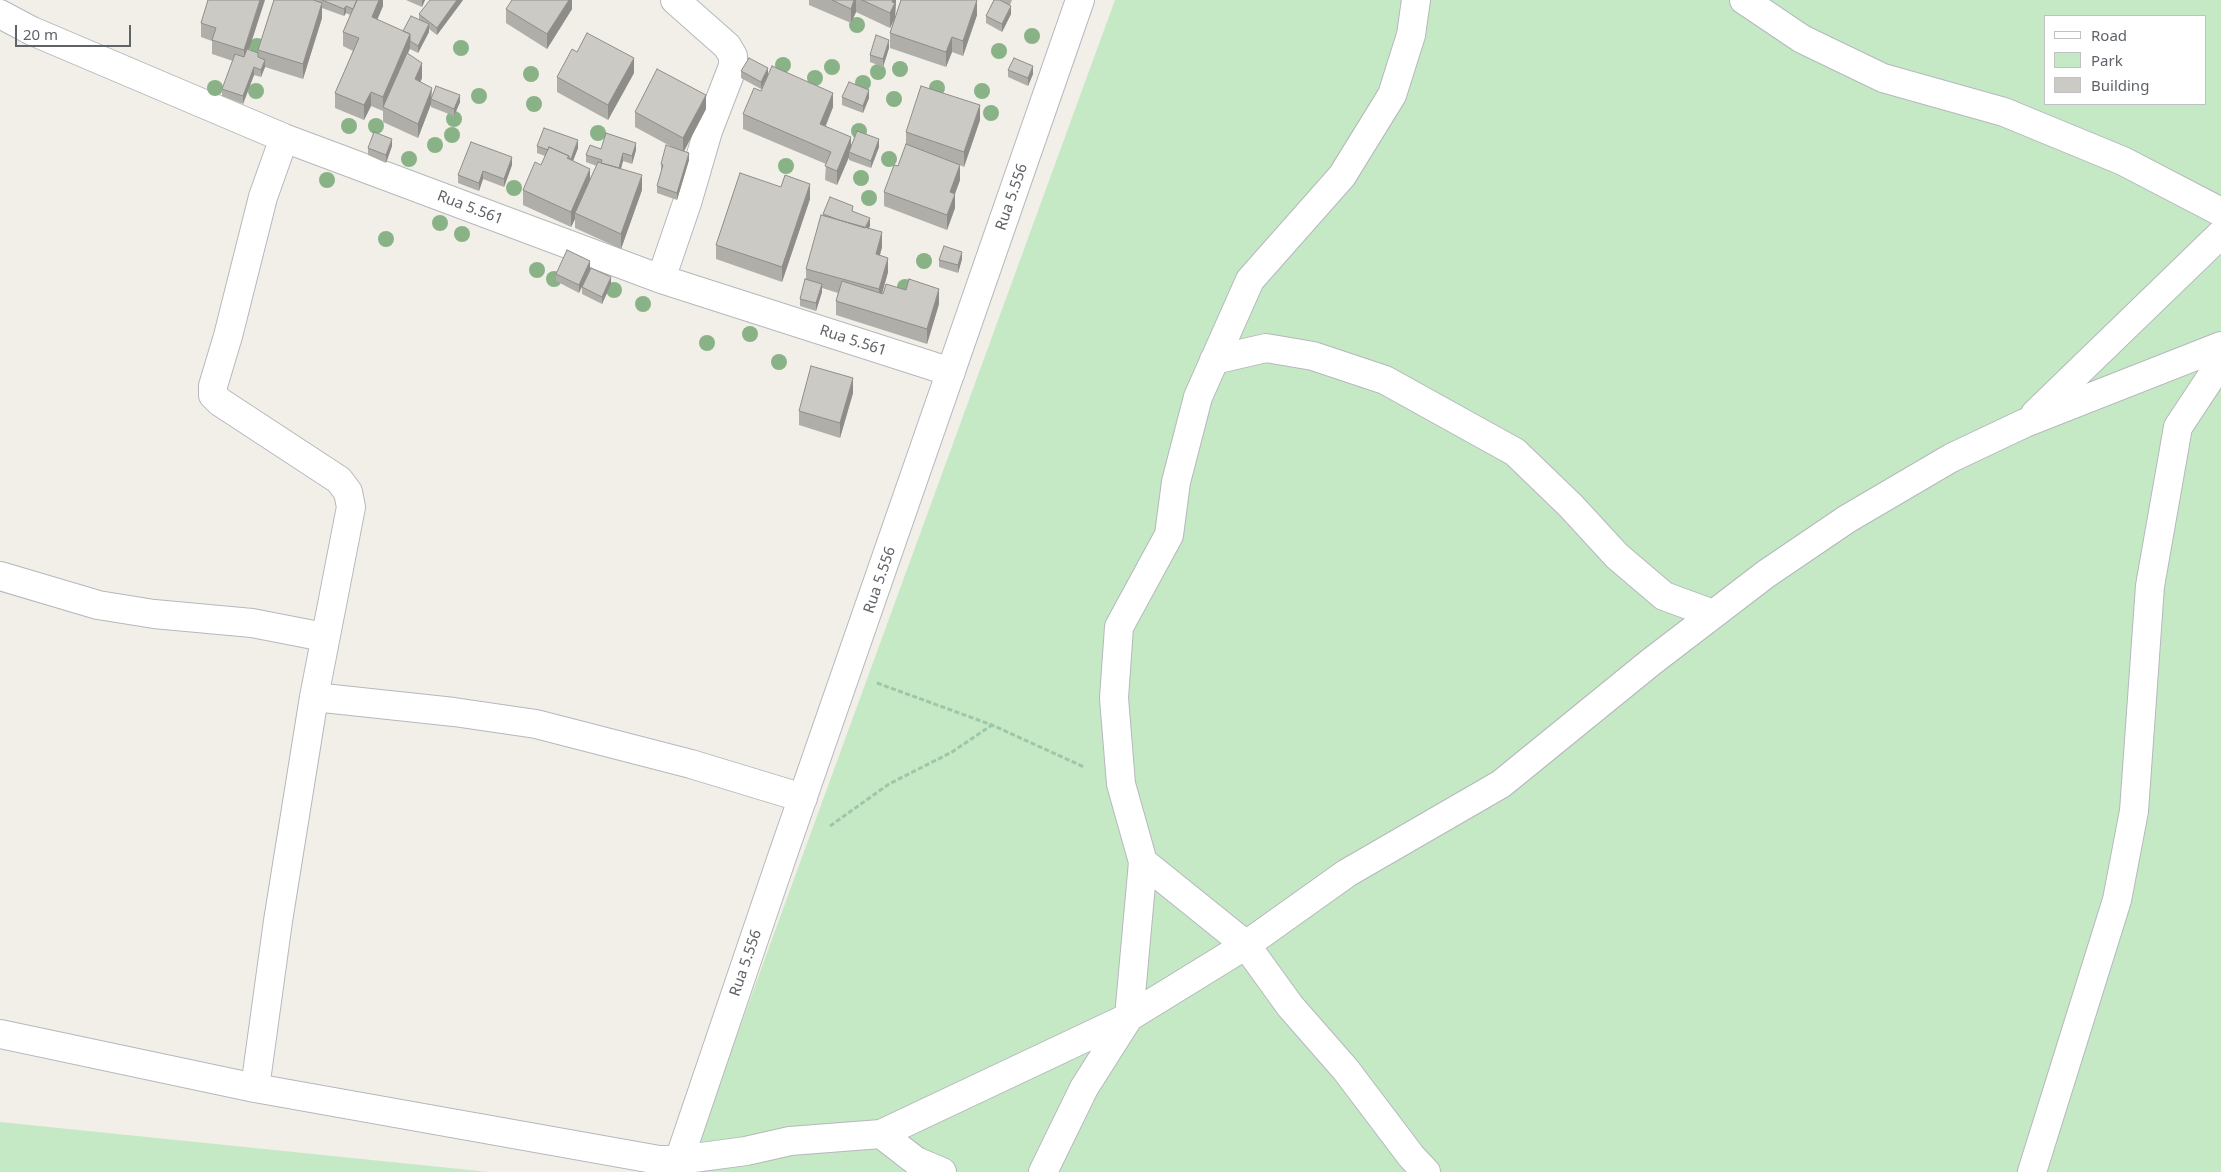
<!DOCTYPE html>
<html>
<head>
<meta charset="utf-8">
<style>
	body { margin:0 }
	#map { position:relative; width:2221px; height:1172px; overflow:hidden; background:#f1efe8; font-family:"Noto Sans",sans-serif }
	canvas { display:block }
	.legend { position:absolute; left:2044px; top:15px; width:162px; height:90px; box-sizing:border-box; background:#fff; border:1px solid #bfc1c3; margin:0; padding:6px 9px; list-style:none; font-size:15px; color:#5f6368 }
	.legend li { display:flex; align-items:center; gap:10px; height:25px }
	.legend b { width:25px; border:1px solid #bfc1c3 }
	.scale { position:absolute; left:15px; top:25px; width:116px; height:22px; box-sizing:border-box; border:2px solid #5f6368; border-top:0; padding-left:6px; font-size:15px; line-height:18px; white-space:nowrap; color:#5f6368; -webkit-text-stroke:4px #fff; paint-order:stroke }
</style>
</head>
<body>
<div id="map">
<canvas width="2221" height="1172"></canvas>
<ul class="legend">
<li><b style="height:6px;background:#fff"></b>Road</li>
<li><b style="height:14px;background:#c5e8c5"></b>Park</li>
<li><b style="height:14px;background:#cccac5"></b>Building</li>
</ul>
<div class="scale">20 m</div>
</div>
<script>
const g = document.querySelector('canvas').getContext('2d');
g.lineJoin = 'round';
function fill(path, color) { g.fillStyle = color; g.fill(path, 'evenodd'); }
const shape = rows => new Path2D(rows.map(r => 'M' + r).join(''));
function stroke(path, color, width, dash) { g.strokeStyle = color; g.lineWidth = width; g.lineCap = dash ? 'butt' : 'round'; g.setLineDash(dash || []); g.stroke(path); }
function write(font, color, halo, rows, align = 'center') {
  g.font = font + ' "Noto Sans",sans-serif'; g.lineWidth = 4; g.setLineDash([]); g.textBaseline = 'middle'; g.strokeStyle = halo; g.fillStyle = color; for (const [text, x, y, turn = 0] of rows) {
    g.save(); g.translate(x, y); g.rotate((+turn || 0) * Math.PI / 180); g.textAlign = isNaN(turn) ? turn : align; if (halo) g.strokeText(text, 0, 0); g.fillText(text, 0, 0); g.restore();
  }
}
const green = shape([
	[1115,0,2221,0,2221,1172,687,1172],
	[2045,16,2205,16,2205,104,2045,104],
	[0,1122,489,1172,0,1172]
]);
const path = shape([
	[877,683,992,725,1084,767],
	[830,826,889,784,952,752,992,725]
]);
const minor = shape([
	[1744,0,1802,39,1883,78,2004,112,2123,161,2221,212],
	[0,14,32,31,284,138,661,279,951,372],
	[661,279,687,203,708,131,733,66,733,56,727,46,675,0],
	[1214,360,1266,348,1313,356,1385,380,1515,452,1571,506,1617,556,1664,596,1713,614],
	[2035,414,2221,234],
	[0,576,98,605,154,614,252,623,324,637],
	[314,697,454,712,536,724,691,764,803,798],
	[1143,862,1246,945,1290,1006,1346,1070,1411,1156,1426,1172],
	[0,1034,255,1088,659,1160,679,1160,746,1151,790,1141,881,1134,1129,1017,1143,862,1121,784,1114,698,1119,627,1169,535,1176,482,1198,397,1250,280,1342,176,1392,95,1411,35,1416,0],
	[255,1088,278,921,314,697,351,507,348,492,339,480,220,402,213,395,213,386,228,336,263,197,284,138],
	[881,1134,916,1161,942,1172],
	[679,1160,782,857,1080,0],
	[1043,1172,1084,1088,1129,1017,1246,945,1347,873,1501,784,1651,662,1766,574,1847,519,1951,458,2025,423,2221,346],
	[2032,1172,2117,900,2134,811,2150,586,2178,427,2221,362]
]);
const trees = [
	[857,25],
	[1032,36],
	[257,46],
	[461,48],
	[999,51],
	[783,65],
	[832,67],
	[900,69],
	[878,72],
	[531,74],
	[815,78],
	[863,83],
	[215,88],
	[937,88],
	[256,91],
	[982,91],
	[479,96],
	[894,99],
	[534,104],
	[991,113],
	[454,119],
	[349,126],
	[376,126],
	[859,131],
	[598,133],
	[452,135],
	[435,145],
	[409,159],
	[889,159],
	[786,166],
	[861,178],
	[327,180],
	[514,188],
	[869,198],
	[440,223],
	[462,234],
	[386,239],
	[924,261],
	[537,270],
	[554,279],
	[905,287],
	[614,290],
	[643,304],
	[750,334],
	[707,343],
	[779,362]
];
const wall = shape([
	[208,0,249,50,258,53,258,50,274,0,383,0,383,6,377,20,403,31,419,20,419,14,463,0,437,35,429,29,429,32,418,53,410,49,408,53,422,78,420,82,432,98,460,102,454,116,431,107,431,104,418,138,383,122,383,111,371,106,364,120,335,108,335,93,353,51,343,46,343,32,350,15,346,13,344,16,322,8,322,18,303,79,265,67,261,77,254,75,243,104,222,96,222,89,233,61,212,54,212,41,201,37,201,23],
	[406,0,425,0,422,7],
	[572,0,572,9,547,49,506,23,506,9],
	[809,0,896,0,895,17,977,15,963,56,952,52,946,67,890,48,890,33,894,19,890,28,856,12,851,23,809,5],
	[994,0,1012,0,1010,5,1011,14,1002,32,986,23,986,16],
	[889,48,883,67,870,62,870,55],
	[1008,70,1033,74,1028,86,1008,77],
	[741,71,768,74,833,107,826,126,851,147,879,147,871,168,849,160,849,157,837,185,825,180,826,164,743,129,743,114,761,91,765,81,761,89,741,78],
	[634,73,608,120,557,92,557,77],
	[842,97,869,98,863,113,842,105],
	[706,109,684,151,689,160,677,200,657,193,657,186,661,172,661,164,672,147,635,127,635,112],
	[980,120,964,167,960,165,960,180,955,194,955,208,947,230,884,206,884,192,898,166,906,144,906,132],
	[392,146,386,163,368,155,368,148],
	[537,146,578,148,573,161,590,179,597,166,586,162,586,155,601,149,636,150,632,164,623,161,621,169,642,190,621,249,575,228,575,219,571,227,523,205,523,190,541,165,545,156,537,153],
	[512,165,504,187,483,179,479,191,458,183,458,175],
	[810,199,782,282,716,259,716,245],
	[853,211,870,226,868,228,882,247,880,255,888,272,882,294,939,304,927,344,836,315,836,301,838,293,822,288,822,292,816,311,800,306,800,299,806,280,806,269,823,214],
	[962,259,958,273,939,267,939,260],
	[590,268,611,284,602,304,582,294,582,287,583,285,579,293,556,281,556,274],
	[853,393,840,438,799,425,799,411]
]);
const shadedWall = shape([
	[260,0,265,0,244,65,244,50],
	[379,0,383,0,383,6,372,32,372,17],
	[422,0,425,0,422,7],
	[457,0,463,0,437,35,437,28],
	[569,0,572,0,572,9,547,49,547,34],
	[854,0,856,0,856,12,851,23,851,9],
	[893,0,896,0,895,18,890,28,890,13],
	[977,0,977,15,963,56,963,41],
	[322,3,322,18,303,79,303,64],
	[346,6,346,13,344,16,344,9],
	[1011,6,1011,14,1002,32,1002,24],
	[429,24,429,32,418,53,418,46],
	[410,34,410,48,384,108,383,107,383,97],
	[952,37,952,52,946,67,946,52],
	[889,40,889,48,883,67,883,59],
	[634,58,634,73,608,120,608,105],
	[265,60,265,67,261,77,261,70],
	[422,63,422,78,415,94,415,79],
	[1033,66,1033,74,1028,86,1028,78],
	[254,67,254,75,243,104,243,96],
	[768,68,768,75,761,89,761,82],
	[432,88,431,104,418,138,418,124],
	[869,90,869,98,863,113,863,106],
	[371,92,371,106,364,120,364,105],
	[833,93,833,107,820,139,820,124],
	[460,95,460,102,454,116,454,109],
	[706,95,706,109,683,153,683,138],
	[980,105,980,120,964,167,964,152],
	[851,137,851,152,849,152,849,157,837,185,837,171],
	[392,139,392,146,386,163,386,155],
	[879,139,879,147,871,168,871,161],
	[578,140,578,148,571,166,571,159],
	[636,143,636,150,632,164,632,156],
	[623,153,623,161,618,178,618,171],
	[689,153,689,160,677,200,677,193],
	[512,157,512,165,504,187,504,179],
	[960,165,960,180,950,207,950,192],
	[590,169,590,184,575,213,575,219,571,227,571,212],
	[483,171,483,179,479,191,479,183],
	[642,175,642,190,621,249,621,234],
	[810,184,810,199,782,282,782,267],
	[955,194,955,208,947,230,947,215],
	[870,218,870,226,864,238,864,230],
	[882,232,882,247,876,269,876,254],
	[962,252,962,259,958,273,958,265],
	[888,258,888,272,879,304,879,289],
	[590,261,590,269,579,293,579,285],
	[611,277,611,284,602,304,602,297],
	[822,284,822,292,816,311,816,303],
	[939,289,939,304,927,344,927,329],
	[853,378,853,393,840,438,840,423]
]);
const building = shape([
	[208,0,260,0,244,50,212,40,216,28,201,23,208,0],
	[274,0,313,0,322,3,303,64,258,50,274,0],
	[322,0,357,0,353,9,346,6,344,9,322,0],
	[357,0,379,0,372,17,410,34,383,97,371,92,364,105,335,93,359,38,343,32,357,0],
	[430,0,457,0,437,28,419,14,430,0],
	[512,0,569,0,547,34,506,9,512,0],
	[832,0,854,0,851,9,832,0],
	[862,0,893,0,892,2,895,3,890,13,862,0],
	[901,0,977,0,963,41,952,37,946,52,890,33,901,0],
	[994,0,1000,0,1011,6,1002,24,986,16,994,0],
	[411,16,429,24,418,46,410,41,410,34,403,31,411,16],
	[587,33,634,58,608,105,557,77,572,49,577,52,587,33],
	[876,35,889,40,883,59,870,55,876,35],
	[247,49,258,53,258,57,265,60,261,70,254,67,243,96,222,89,235,54,244,57,247,49],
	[407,53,422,63,415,79,432,88,418,124,383,107,407,53],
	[749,58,768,68,761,82,741,71,749,58],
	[1014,58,1033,66,1028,78,1008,70,1014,58],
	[772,66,833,93,820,124,851,137,837,171,825,166,831,152,743,114,754,88,761,91,772,66],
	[657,69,706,95,683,138,635,112,657,69],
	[849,82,869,90,863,106,842,97,849,82],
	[436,86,460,95,454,109,431,99,436,86],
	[921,86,980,105,964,152,906,132,921,86],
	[544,128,578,140,571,159,569,158,569,156,549,147,548,150,537,146,544,128],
	[857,131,879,139,871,161,849,152,857,131],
	[374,132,392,139,386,155,368,148,374,132],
	[606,133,636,143,632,156,623,153,619,168,601,163,602,160,586,155,590,145,601,149,606,133],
	[471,142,512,157,504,179,483,171,479,183,458,175,471,142],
	[906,144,960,165,950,192,955,194,947,215,884,192,894,165,898,166,906,144],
	[666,145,689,153,677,193,657,186,663,165,661,164,666,145],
	[549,147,569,156,567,158,590,169,571,212,523,190,535,162,541,165,549,147],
	[598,162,642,175,621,234,575,213,598,162],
	[740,173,781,187,785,175,810,184,782,267,716,245,740,173],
	[830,197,853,206,852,211,870,218,865,228,839,220,823,214,830,197],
	[821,215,882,232,876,254,888,258,879,289,806,269,821,215],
	[944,246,962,252,958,265,939,260,944,246],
	[567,250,590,261,579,285,556,274,567,250],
	[591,268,611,277,602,297,582,287,591,268],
	[805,279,822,284,816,303,800,299,805,279],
	[909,279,939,289,927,329,836,301,842,281,883,294,886,284,906,290,909,279],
	[811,366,853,378,840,423,799,411,811,366]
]);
const streetNames = [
	["Rua 5.556",1012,197,-71],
	["Rua 5.561",470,208,21],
	["Rua 5.561",853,341,18],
	["Rua 5.556",880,580,-71],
	["Rua 5.556",746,963,-71]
];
fill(green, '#c5e8c5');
stroke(minor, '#b5b8bc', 30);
stroke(path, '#9cc7a9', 3, [5, 2.5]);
stroke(minor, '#fff', 28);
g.fillStyle = '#89b387';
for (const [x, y] of trees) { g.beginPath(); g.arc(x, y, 8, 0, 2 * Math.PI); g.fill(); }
fill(wall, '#afaea9');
fill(shadedWall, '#8f8d8a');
fill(building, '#cccac5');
stroke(building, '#8f8d8a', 1);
write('15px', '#5f6368', '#fff', streetNames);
</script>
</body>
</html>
